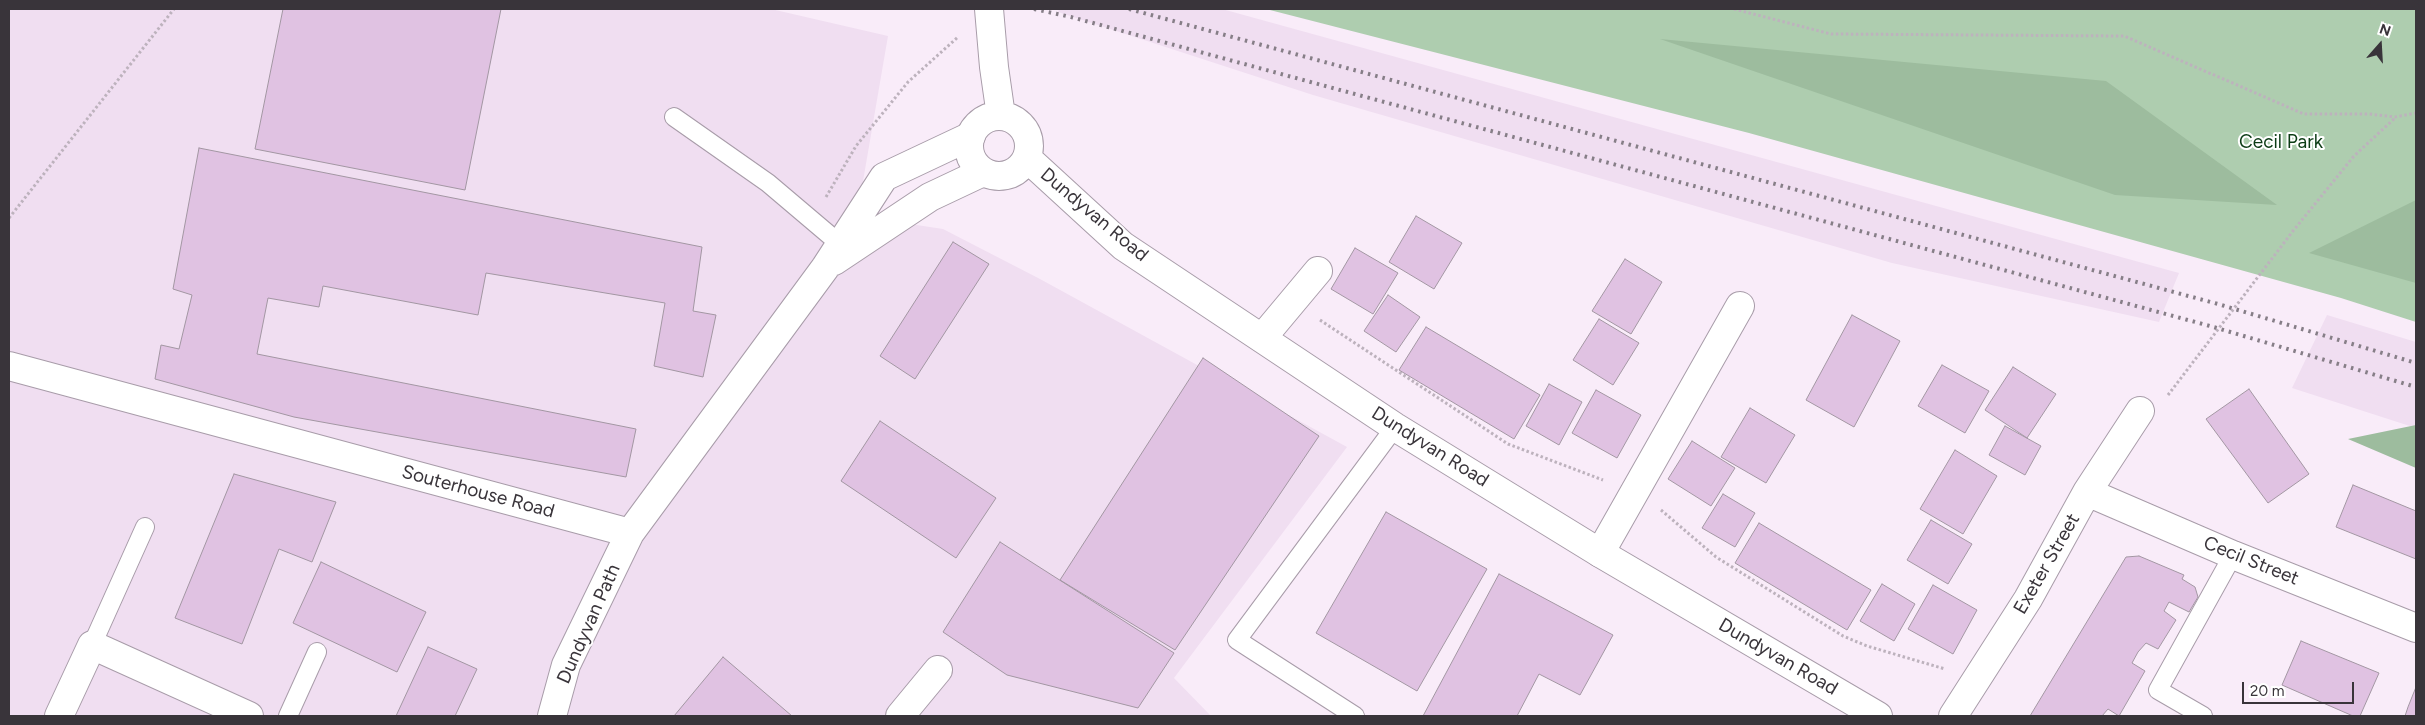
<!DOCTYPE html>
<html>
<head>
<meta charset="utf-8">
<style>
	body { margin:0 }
	#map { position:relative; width:2425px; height:725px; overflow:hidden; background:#f9ecf9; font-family:Figtree,sans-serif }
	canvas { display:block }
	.frame { position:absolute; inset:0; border:10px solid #39343a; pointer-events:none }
	.north { position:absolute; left:2355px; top:20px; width:50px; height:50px; -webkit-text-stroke:4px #fff; paint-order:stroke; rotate:19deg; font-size:14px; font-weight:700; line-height:20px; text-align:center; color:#39343a }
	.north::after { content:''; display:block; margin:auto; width:18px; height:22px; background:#39343a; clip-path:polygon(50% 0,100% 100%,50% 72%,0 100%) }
	.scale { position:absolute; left:2242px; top:682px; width:112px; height:22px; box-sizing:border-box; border:2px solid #39343a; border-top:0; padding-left:6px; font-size:15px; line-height:18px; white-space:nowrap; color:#39343a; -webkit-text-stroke:4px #fff; paint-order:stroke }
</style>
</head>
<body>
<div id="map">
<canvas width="2425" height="725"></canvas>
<div class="frame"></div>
<div class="north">N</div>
<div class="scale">20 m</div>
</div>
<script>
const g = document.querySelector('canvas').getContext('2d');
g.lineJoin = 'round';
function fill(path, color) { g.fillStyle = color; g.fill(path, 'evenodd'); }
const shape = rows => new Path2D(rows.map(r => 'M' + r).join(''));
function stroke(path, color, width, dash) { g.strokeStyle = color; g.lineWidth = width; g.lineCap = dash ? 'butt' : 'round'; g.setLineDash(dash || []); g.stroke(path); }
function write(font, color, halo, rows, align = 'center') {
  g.font = font + ' Figtree,sans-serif'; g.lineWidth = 4; g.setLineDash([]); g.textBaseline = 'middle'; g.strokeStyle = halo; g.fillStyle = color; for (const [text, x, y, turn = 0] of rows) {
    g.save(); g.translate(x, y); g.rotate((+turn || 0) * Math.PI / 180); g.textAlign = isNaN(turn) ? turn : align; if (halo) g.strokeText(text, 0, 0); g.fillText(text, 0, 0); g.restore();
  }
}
const built = shape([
	[9,9,771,9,888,36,857,216,943,229,1040,279,1347,447,1174,678,1211,716,9,716],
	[1059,9,1222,9,2179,273,2159,322,1892,263,1313,95,1058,12],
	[2327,315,2416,342,2416,428,2292,388]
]);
const green = shape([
	[1266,9,2416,9,2416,322,2341,298,1749,133]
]);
const forest = shape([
	[1660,39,2106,81,2277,205,2115,195],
	[2416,200,2416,283,2309,253],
	[2416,425,2416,468,2348,439]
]);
const building = shape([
	[283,9,501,9,465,190,255,149,283,9],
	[199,148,702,247,693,311,716,315,703,377,654,366,665,303,486,273,478,315,323,286,319,307,268,298,257,354,636,429,626,477,294,417,155,379,161,345,179,349,192,295,173,289,199,148],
	[1416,216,1462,243,1434,289,1389,262,1416,216],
	[953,242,989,264,915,379,880,356,953,242],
	[1355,248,1398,273,1373,314,1331,289,1355,248],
	[1625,259,1662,282,1631,334,1592,311,1625,259],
	[1388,295,1420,317,1396,352,1364,331,1388,295],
	[1852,315,1900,341,1854,427,1806,400,1852,315],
	[1599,319,1639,343,1613,385,1573,360,1599,319],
	[1426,327,1540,395,1514,439,1399,370,1426,327],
	[1203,358,1319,436,1175,650,1060,580,1203,358],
	[1942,365,1989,391,1965,433,1918,406,1942,365],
	[2013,367,2056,394,2027,438,1985,410,2013,367],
	[1549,384,1582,402,1559,445,1526,426,1549,384],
	[2249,389,2309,474,2268,503,2206,419,2249,389],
	[1596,390,1641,415,1617,458,1572,433,1596,390],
	[1750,408,1795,435,1766,483,1721,457,1750,408],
	[880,421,996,498,956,558,841,481,880,421],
	[2005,426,2041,446,2025,475,1989,455,2005,426],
	[1692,441,1735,468,1711,506,1668,479,1692,441],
	[1955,450,1997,476,1963,534,1920,509,1955,450],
	[234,474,336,502,312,562,279,549,242,644,175,618,234,474],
	[2353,485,2416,511,2416,559,2336,527,2353,485],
	[1723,494,1755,513,1735,547,1702,528,1723,494],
	[1386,512,1487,569,1417,691,1316,633,1386,512],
	[1931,520,1972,544,1948,584,1907,560,1931,520],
	[1759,523,1871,590,1847,630,1735,563,1759,523],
	[1000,542,1174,653,1138,708,1007,675,943,632,1000,542],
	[2139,556,2184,575,2182,579,2195,587,2198,597,2189,612,2169,602,2164,611,2176,620,2158,649,2146,643,2138,652,2132,663,2145,671,2119,716,2108,709,2102,716,2030,716,2126,557,2139,556],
	[321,562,426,612,397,672,293,623,321,562],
	[1499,574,1613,635,1580,695,1539,674,1517,716,1423,716,1499,574],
	[1882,584,1915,604,1894,641,1860,621,1882,584],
	[1933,585,1977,610,1953,654,1908,629,1933,585],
	[2301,641,2379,673,2360,716,2353,716,2282,685,2301,641],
	[428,647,477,669,455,716,396,716,428,647],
	[723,657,792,716,674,716,723,657],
	[2416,687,2416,716,2405,716,2408,707,2416,687]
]);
const path = shape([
	[1734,9,1831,34,2124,36,2304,114,2369,114,2395,117,2416,113],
	[826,197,856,146,908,82,958,37],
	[9,218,174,9],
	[1320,320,1508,444,1603,480],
	[2168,395,2293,231,2354,156,2395,118],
	[1661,510,1716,557,1843,636,1867,646,1945,669]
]);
const service = shape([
	[674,117,768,183,840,244],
	[92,645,145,527],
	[288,716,317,652],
	[1355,716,1237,640,1395,427],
	[2203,716,2158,690,2233,555]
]);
const minor = shape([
	[834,261,930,197,983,172],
	[1262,338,1318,271],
	[9,366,630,533],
	[2087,492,2233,555,2416,628],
	[1600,553,1740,306],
	[59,716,92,645,249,716],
	[552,716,566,665,630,533,825,268,884,177,971,136],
	[900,716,938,670],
	[1953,716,2028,599,2087,492,2140,411]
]);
const secondary = shape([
	[989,9,994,67,1001,116],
	'969 146a30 30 0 1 1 60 0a30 30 0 1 1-60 0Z',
	[1027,158,1123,246,1395,427,1600,553,1878,716]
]);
const rail = shape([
	[1034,9,1071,17,2210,326,2416,387],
	[1129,9,2218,304,2416,363]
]);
const parkNames = [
	["Cecil Park",2281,142]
];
const streetNames = [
	["Dundyvan Road",1094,215,40],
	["Dundyvan Road",1430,447,32],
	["Souterhouse Road",478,492,15],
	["Cecil Street",2251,561,22],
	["Exeter Street",2047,564,-60],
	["Dundyvan Path",589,624,-66],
	["Dundyvan Road",1778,657,30]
];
fill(built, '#f0def1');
fill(green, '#aecdaf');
fill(forest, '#9dbc9e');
fill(building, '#e0c2e2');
stroke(building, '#a397a3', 1);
stroke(service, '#a89ca9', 20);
stroke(minor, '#a89ca9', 30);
stroke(secondary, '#a89ca9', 30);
stroke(path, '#bdb2bd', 3, [2.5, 2.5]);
stroke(service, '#fff', 18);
stroke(minor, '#fff', 28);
stroke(secondary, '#fff', 28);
stroke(rail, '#867e87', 4, [2.5, 5]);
write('19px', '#0c3c15', '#fff', parkNames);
write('19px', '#39343a', '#fff', streetNames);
</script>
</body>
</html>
